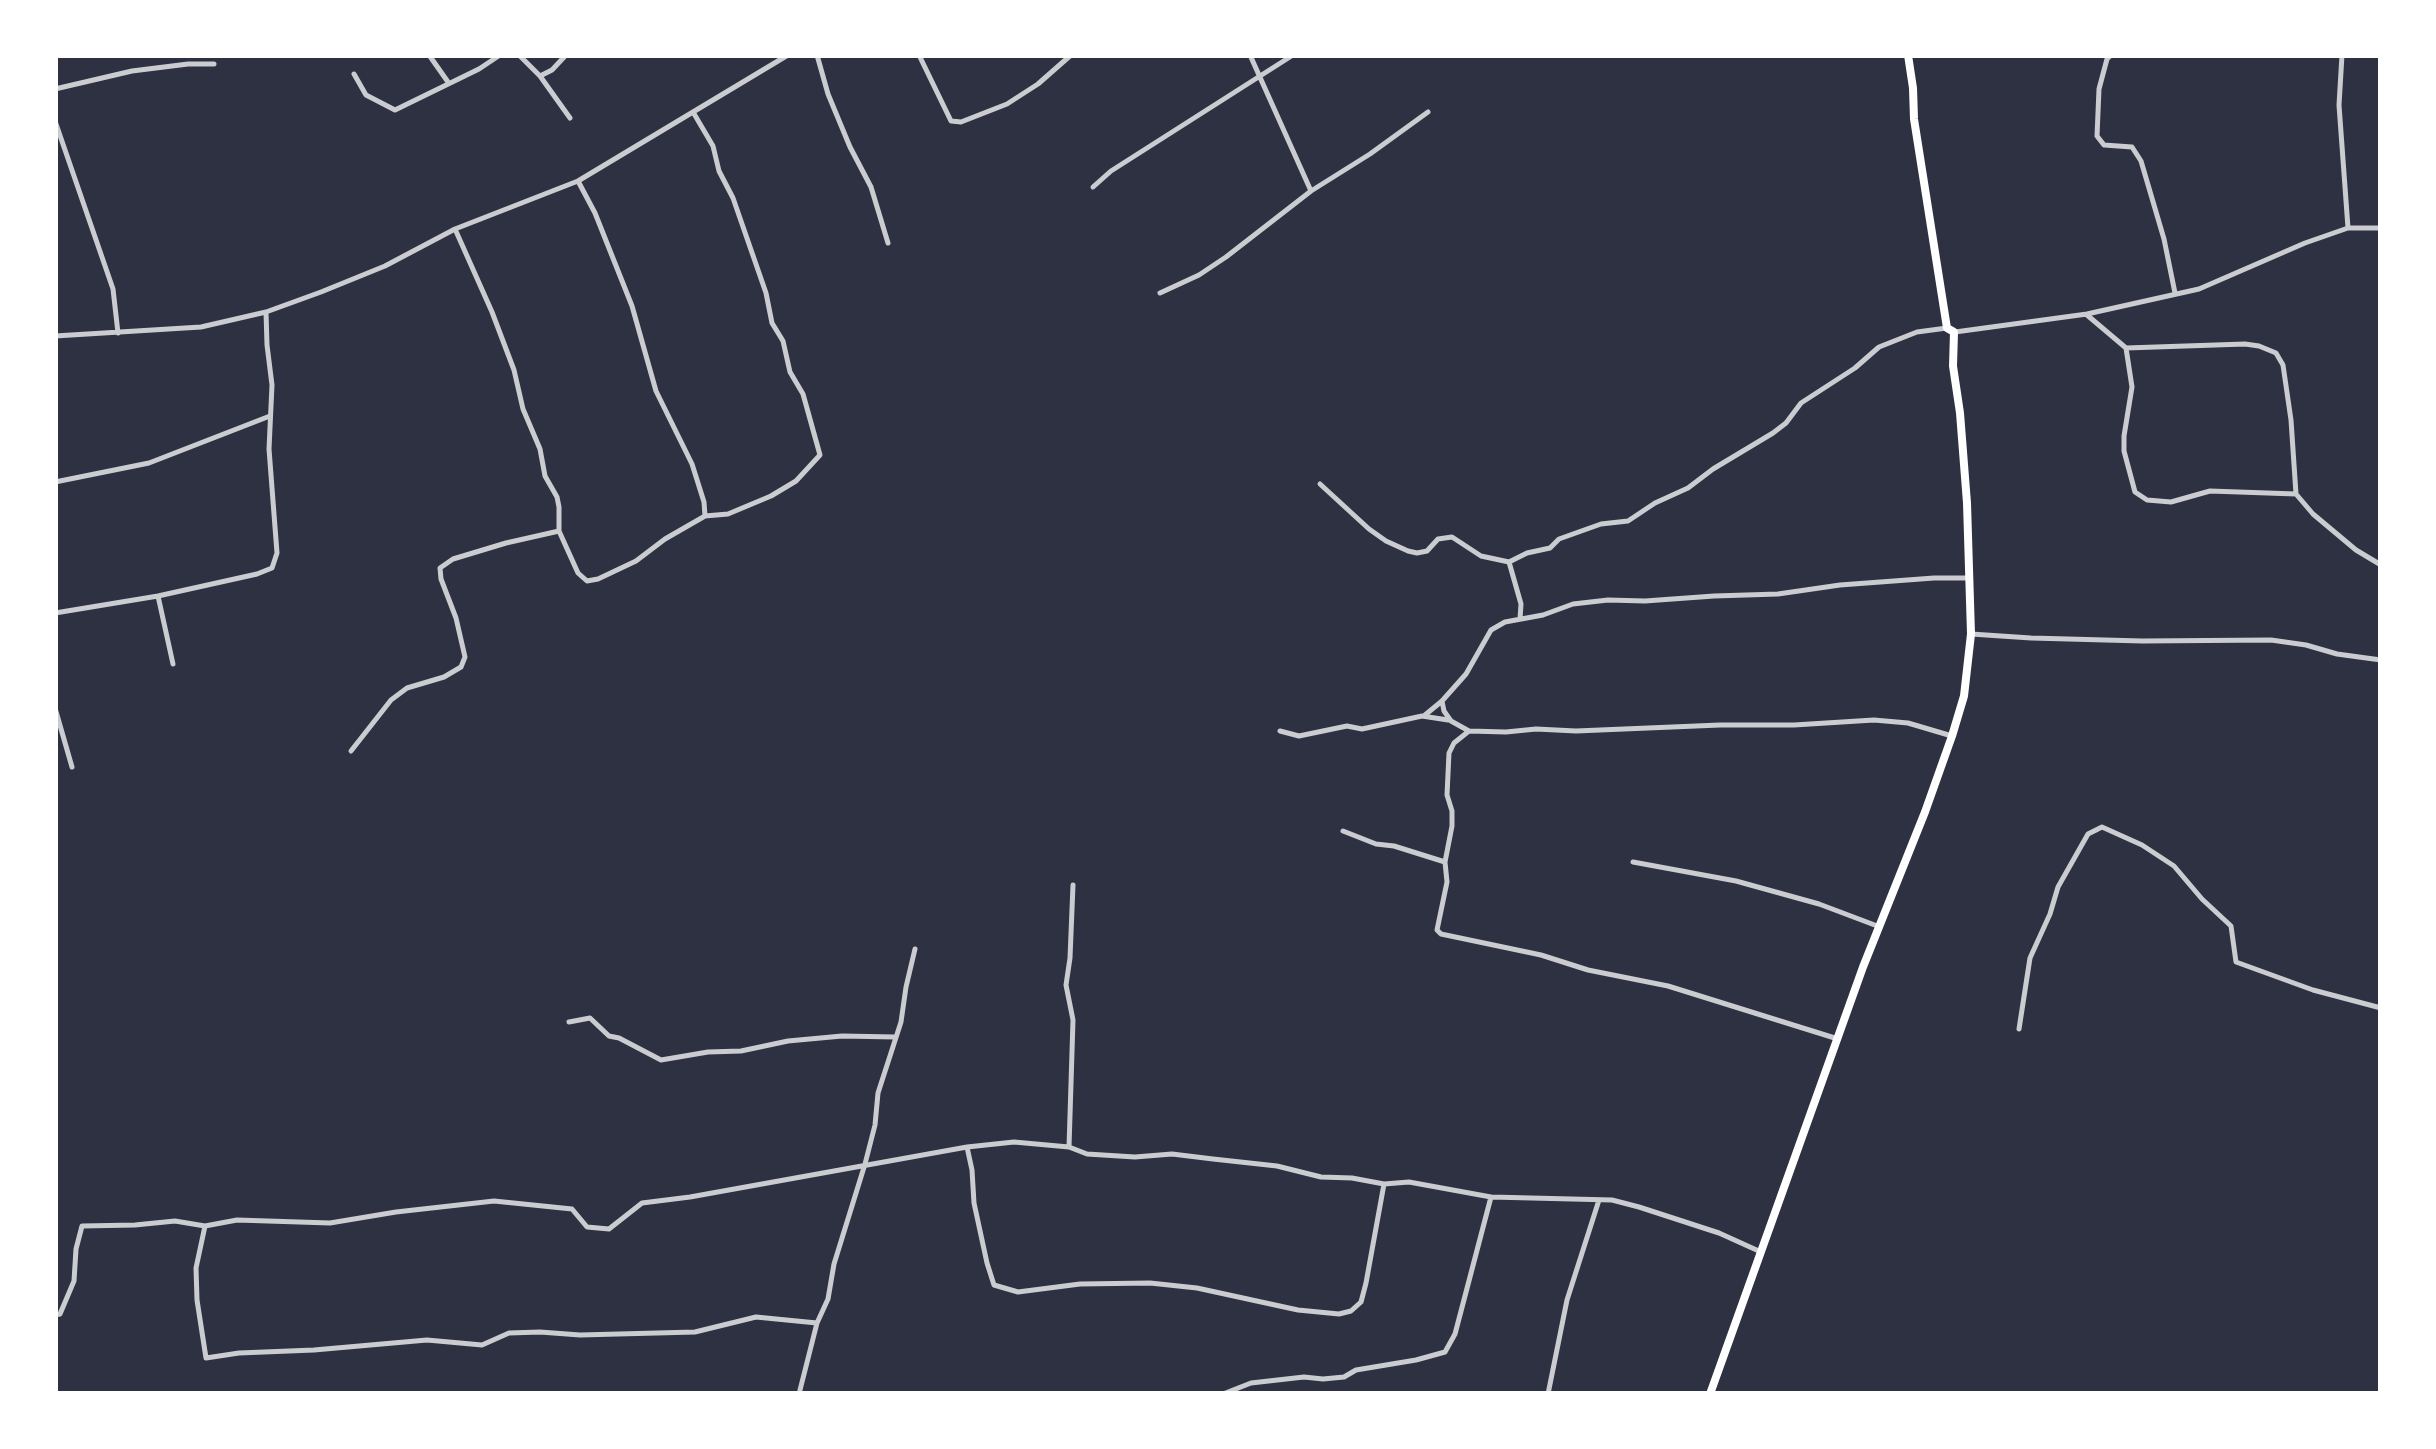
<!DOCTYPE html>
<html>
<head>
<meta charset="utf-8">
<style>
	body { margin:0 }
	#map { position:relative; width:2436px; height:1449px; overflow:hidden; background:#2d3142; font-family:Rubik,sans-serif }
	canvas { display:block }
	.frame { position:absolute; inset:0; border:58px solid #fff; pointer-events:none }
</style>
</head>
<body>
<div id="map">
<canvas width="2436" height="1449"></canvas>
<div class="frame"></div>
</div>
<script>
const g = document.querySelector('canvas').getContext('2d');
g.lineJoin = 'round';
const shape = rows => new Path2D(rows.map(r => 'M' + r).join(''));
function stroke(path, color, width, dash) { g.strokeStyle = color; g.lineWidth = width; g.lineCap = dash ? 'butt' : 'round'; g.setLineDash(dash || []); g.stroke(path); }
const minor = shape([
	[429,55,448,82],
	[519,55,540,76,570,118],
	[817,55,828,94,850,147,871,187,888,243],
	[919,55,951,121,961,122,1007,104,1038,84,1071,55],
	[1250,55,1311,191],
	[2111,55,2107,59,2099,89,2097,136,2104,145,2132,147,2141,161,2164,239,2175,293],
	[2342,55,2339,105,2348,228],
	[354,74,366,95,395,110,479,69,500,55],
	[540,76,552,70,566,55],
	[55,89,132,71,188,64,214,64],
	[55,121,113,289,118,333],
	[578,181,595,213,632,306,656,391,692,464,704,502,705,516],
	[1093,187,1111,171,1293,55],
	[455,229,492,312,514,370,523,409,540,449,545,476,557,497,559,507,559,531,578,573,587,581,598,579,636,561,665,539,705,516,728,514,771,496,796,481,820,455,803,394,790,372,783,341,772,323,766,293,733,198,719,171,713,146,693,112],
	[1160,293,1199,275,1226,257,1311,191,1370,154,1428,112],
	[2087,315,2126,348,2132,387,2124,436,2124,451,2135,492,2147,500,2171,502,2210,491,2296,494],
	[1955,332,2087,314,2199,289,2305,243,2348,228,2381,228],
	[55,336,201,327,266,312,321,292,385,266,455,229,578,181,788,55],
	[2126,348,2245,344,2259,346,2276,353,2283,365,2291,420,2296,494,2313,514,2356,550,2381,565],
	[55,482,149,463,270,416],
	[1320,484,1369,529,1386,541,1408,551,1417,553,1427,551,1438,539,1452,537,1481,556,1509,562,1521,604,1520,619],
	[1509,562,1527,553,1550,548,1559,539,1601,524,1628,521,1655,503,1688,488,1713,469,1773,433,1786,423,1801,403,1855,368,1879,347,1917,332,1947,328],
	[158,596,173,664],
	[55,613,158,596,257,574,272,568,277,553,269,449,272,385,267,345,266,312],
	[1971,634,2031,638,2142,641,2271,640,2306,645,2337,654,2381,660],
	[55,708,72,767],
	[1425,715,1442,701],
	[1280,731,1299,736,1347,726,1362,729,1422,716,1448,720],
	[1469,731,1454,743,1449,753,1447,795,1452,811,1452,826,1445,862,1447,882,1437,930,1441,934,1541,955,1588,970,1668,986,1838,1039],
	[1952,736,1908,723,1874,720,1794,725,1720,725,1576,731,1536,729,1506,732,1469,731,1451,721,1444,711,1442,701,1466,674,1491,630,1505,622,1543,615,1573,604,1608,600,1645,601,1714,596,1778,594,1840,585,1934,578,1969,578],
	[351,751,391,700,407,688,444,677,461,667,465,657,456,618,441,579,440,568,453,559,506,543,559,531],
	[1343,831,1376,844,1394,846,1445,862],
	[1633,862,1736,881,1819,904,1880,927],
	[569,1022,590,1018,609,1036,619,1038,661,1060,708,1052,741,1051,788,1041,842,1036,895,1037],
	[2019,1029,2030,958,2050,914,2058,887,2088,834,2102,827,2142,845,2174,866,2202,899,2231,926,2236,962,2313,990,2381,1008],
	[967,1147,972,1170,974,1203,987,1263,994,1285,1018,1292,1080,1284,1150,1283,1197,1288,1298,1310,1339,1314,1351,1311,1361,1302,1366,1283,1384,1184],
	[1069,1147,1073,1020,1066,985,1070,958,1073,885],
	[205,1226,196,1268,197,1300,206,1358,239,1353,314,1350,427,1340,482,1345,509,1333,540,1332,580,1335,695,1332,756,1317,817,1323],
	[55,1315,60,1314,74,1281,76,1249,82,1226,135,1225,175,1221,205,1226,237,1220,330,1223,396,1212,494,1201,572,1209,587,1227,609,1229,642,1203,690,1197,967,1147,1014,1142,1069,1147,1087,1154,1135,1157,1172,1154,1213,1159,1277,1166,1321,1177,1352,1178,1384,1184,1409,1182,1491,1197,1612,1200,1639,1207,1719,1233,1761,1252],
	[799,1394,817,1323,828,1299,834,1264,865,1164,875,1125,878,1093,901,1022,906,987,915,949],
	[1223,1394,1251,1383,1304,1377,1323,1379,1344,1377,1356,1370,1416,1360,1445,1352,1455,1334,1491,1197],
	[1548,1394,1567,1300,1599,1200]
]);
const primary = shape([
	[1710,1394,1863,967,1925,812,1952,736,1964,696,1971,634,1967,503,1960,413,1953,366,1954,332,1947,328,1914,119,1913,88,1908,55]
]);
stroke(minor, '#caccd0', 5);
stroke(primary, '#fff', 8);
</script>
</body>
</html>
